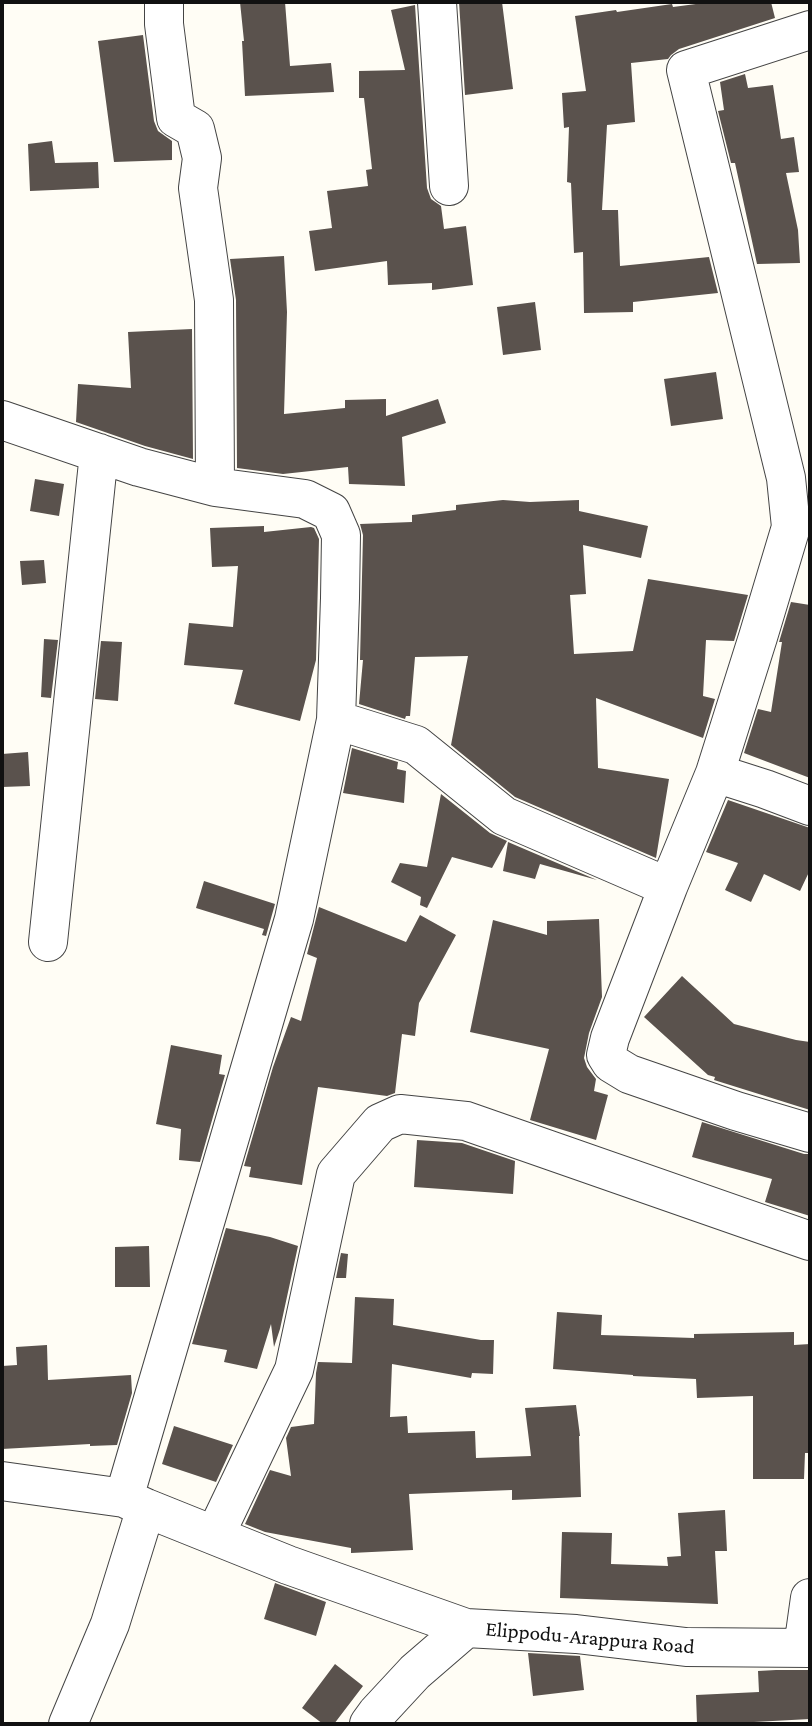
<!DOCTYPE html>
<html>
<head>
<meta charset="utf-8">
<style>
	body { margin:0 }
	#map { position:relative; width:812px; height:1726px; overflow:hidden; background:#fffdf5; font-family:"Crimson Pro",serif }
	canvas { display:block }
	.frame { position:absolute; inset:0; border:4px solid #111; pointer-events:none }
</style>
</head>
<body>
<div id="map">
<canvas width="812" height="1726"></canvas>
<div class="frame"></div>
</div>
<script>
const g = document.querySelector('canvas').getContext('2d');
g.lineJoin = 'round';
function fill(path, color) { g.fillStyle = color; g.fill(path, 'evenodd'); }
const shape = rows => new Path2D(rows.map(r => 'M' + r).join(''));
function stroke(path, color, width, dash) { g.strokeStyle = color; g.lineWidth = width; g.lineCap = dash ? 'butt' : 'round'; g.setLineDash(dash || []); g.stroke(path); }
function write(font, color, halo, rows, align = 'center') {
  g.font = font + ' "Crimson Pro",serif'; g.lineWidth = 7; g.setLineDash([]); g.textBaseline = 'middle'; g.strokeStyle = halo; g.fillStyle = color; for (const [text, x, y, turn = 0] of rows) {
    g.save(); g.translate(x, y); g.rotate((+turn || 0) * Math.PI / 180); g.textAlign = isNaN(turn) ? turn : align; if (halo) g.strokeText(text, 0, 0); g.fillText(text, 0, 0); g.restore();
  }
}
const building = shape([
	[240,2,285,2,290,66,331,63,334,92,245,96,242,41,244,41],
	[459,2,502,2,513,89,465,95],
	[711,2,771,2,775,18,679,49,671,55,668,59,631,63,635,122,607,125,602,210,618,210,620,266,709,257,718,293,633,302,633,312,584,313,583,252,574,253,571,183,567,182,569,127,564,128,562,93,586,91,575,16,616,10,617,12,672,4,673,7],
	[415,5,427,188,431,199,441,206,444,229,466,226,473,285,432,290,432,283,388,285,387,261,315,271,309,231,332,228,327,191,368,186,366,170,372,169,364,98,359,98,359,71,405,70,391,10],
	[143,35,154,121,158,131,172,141,172,160,114,162,98,41],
	[745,74,748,88,773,85,781,139,794,137,799,172,786,173,798,230,800,263,757,264,735,163,731,163,718,111,724,110,720,82],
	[52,141,55,163,98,162,99,188,30,191,28,144],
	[284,256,287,312,284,414,345,408,345,400,386,399,386,416,438,399,446,423,402,437,405,486,349,484,348,467,283,474,237,468,236,300,230,259],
	[535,302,541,350,503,355,497,307],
	[192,329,193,459,145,446,76,422,78,384,131,388,128,332],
	[716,372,723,419,671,426,664,379],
	[35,479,64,484,59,516,30,511],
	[503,500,530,502,579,500,579,511,648,526,641,558,583,545,586,594,570,595,574,654,633,651,648,579,748,595,734,641,706,640,703,696,715,699,703,738,596,698,598,768,669,779,656,858,515,797,451,745,468,656,415,657,410,716,406,716,405,719,359,704,363,660,360,660,363,535,360,524,412,522,412,515,456,510,456,505],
	[264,526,264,532,311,527,314,528,319,539,316,660,300,721,234,704,243,670,184,665,189,623,233,627,238,566,212,567,210,528],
	[44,560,46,583,22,585,20,561],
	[791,602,810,605,810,778,744,753,758,709,771,712,782,642,779,642],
	[44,639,58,640,51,698,41,697],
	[101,641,122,642,118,701,95,699],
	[352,748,398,762,397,769,406,771,404,803,343,793],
	[28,752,30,786,2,787,2,754],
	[441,794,490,833,507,841,492,868,452,857,427,908,420,905,421,897,391,882,400,863,427,867],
	[728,800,810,828,810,870,800,891,764,874,751,902,725,890,738,863,706,852],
	[508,842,597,880,540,864,535,879,503,871],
	[204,881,275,904,266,936,262,935,264,929,196,908],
	[319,907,406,942,420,915,456,935,419,1003,415,1036,402,1034,395,1093,387,1096,318,1087,302,1185,249,1177,251,1167,244,1166,273,1067,291,1017,301,1021,317,958,307,954],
	[599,919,602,997,589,1033,584,1058,587,1067,596,1079,594,1091,608,1095,596,1140,530,1120,549,1049,470,1032,493,920,547,935,547,921],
	[682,976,734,1024,796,1040,810,1042,810,1110,714,1080,715,1077,708,1075,644,1017],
	[171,1045,222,1055,219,1074,225,1075,200,1162,179,1160,181,1129,156,1124],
	[702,1122,804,1154,810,1154,810,1216,765,1202,772,1179,692,1157],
	[417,1140,462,1143,515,1161,513,1194,414,1187],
	[226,1228,270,1237,298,1246,280,1329,274,1347,271,1324,257,1369,224,1362,227,1350,192,1344],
	[149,1246,150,1287,115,1287,115,1247],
	[341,1253,348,1254,346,1278,336,1278],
	[355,1297,394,1299,393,1325,481,1340,494,1340,493,1374,472,1373,471,1378,392,1364,390,1417,407,1416,408,1433,475,1431,476,1458,531,1456,525,1408,576,1405,580,1436,579,1436,581,1497,512,1500,512,1490,409,1494,413,1550,351,1553,351,1548,265,1532,245,1524,270,1470,291,1476,286,1438,291,1427,314,1424,316,1373,318,1362,352,1363],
	[557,1312,602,1315,601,1335,694,1338,694,1334,794,1332,794,1345,810,1344,810,1453,805,1453,804,1479,753,1479,753,1396,697,1398,696,1379,633,1376,633,1375,553,1369],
	[47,1345,48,1380,131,1375,132,1393,117,1445,90,1446,90,1444,2,1449,2,1366,17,1365,16,1347],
	[174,1426,233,1445,216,1482,162,1464],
	[725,1510,727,1551,715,1551,718,1604,560,1598,562,1532,612,1533,611,1564,668,1566,667,1557,681,1556,678,1513],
	[275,1583,326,1602,316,1636,264,1619],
	[528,1653,580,1656,584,1690,533,1696],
	[335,1664,363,1686,334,1724,323,1724,302,1708],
	[776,1670,810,1670,810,1719,754,1722,754,1724,697,1724,696,1695,759,1692,758,1671]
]);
const minor = shape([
	[437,2,449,186],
	[810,30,686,70,786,478,791,527,758,637,715,773,668,887,610,1038,606,1055,611,1063,629,1074,736,1111,810,1133],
	[2,420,139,467,215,487],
	[336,720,416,745,504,816,668,887],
	[715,773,765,789,810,806],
	[48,942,99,453],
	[2,1481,124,1498,146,1508,288,1565,466,1628],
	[124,1498,294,919,336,720,340,598,341,535,331,512,305,499,215,487,214,300,198,188,202,158,195,129,176,118,164,24,164,2],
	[215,1535,294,1370,336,1174,380,1123,400,1114,466,1121,810,1241],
	[803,1648,810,1598],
	[68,1724,110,1624,146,1508],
	[369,1724,377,1713,415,1672,466,1628,576,1634,686,1647,810,1648]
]);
const streetNames = [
	["Elippodu-Arappura Road",590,1638,5]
];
fill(building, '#5a524d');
stroke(minor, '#444', 40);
stroke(minor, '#fff', 38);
write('21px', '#111', '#fff', streetNames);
</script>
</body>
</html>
